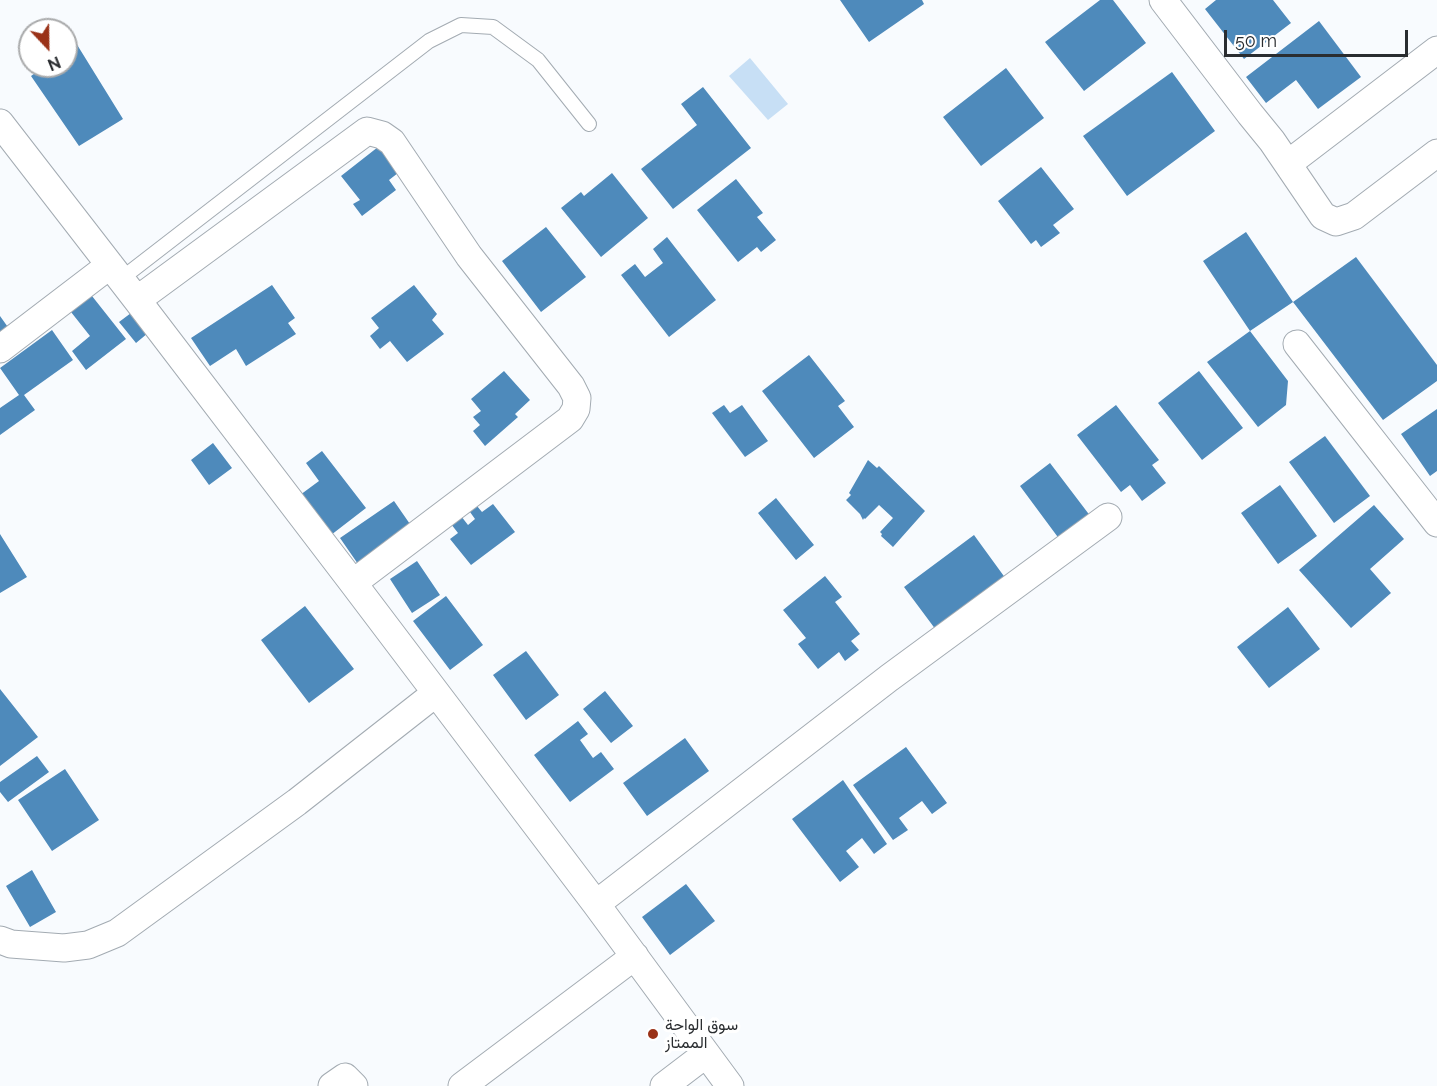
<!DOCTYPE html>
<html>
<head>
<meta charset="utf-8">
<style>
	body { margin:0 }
	#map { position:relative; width:1437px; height:1086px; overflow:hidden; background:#f8fbfe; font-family:Raleway,sans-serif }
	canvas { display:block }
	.north { position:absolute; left:18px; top:18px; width:60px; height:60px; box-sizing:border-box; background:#fff; border:2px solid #aaabac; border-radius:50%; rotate:158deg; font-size:16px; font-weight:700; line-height:24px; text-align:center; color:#2a2d30 }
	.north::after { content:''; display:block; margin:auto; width:21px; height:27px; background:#9a3218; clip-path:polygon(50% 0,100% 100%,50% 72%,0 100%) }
	.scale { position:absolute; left:1224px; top:30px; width:184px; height:27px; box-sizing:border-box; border:3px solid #2a2d30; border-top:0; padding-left:8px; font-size:18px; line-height:21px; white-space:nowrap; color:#2a2d30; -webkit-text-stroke:4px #fff; paint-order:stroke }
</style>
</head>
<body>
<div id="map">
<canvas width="1437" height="1086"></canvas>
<div class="north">N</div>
<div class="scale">50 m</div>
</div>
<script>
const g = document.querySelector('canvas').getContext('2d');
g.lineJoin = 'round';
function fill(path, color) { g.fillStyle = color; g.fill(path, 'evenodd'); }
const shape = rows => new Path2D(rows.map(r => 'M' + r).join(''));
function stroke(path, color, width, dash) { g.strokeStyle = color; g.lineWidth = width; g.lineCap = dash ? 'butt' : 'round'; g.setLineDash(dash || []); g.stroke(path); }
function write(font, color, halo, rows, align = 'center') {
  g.font = font + ' Raleway,Vazirmatn,sans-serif'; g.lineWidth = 6; g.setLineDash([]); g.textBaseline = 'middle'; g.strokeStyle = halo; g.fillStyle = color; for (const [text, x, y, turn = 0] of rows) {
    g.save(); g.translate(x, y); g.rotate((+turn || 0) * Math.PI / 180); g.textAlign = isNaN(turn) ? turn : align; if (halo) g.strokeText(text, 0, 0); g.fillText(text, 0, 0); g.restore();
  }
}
const water = shape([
	[750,58,788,104,768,120,729,76]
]);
const building = shape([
	[840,0,922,0,924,4,869,42],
	[1100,0,1113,0,1146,43,1084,91,1045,42],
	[1216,0,1273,0,1291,23,1244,59,1205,9],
	[1319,21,1361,77,1318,109,1296,80,1266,103,1246,77],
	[76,43,123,119,79,146,31,76,45,66,66,66,66,50],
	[1006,68,1044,118,981,166,943,117],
	[1172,72,1215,131,1127,196,1083,136],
	[703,87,751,148,673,209,641,169,697,125,681,104],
	[378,147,398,173,389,180,396,190,362,216,353,204,360,200,341,176],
	[1041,167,1074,209,1053,225,1060,233,1041,247,1036,240,1031,244,998,201],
	[612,173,648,218,601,257,561,208,581,192,584,196],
	[736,179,763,213,757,217,776,240,761,252,757,247,738,262,697,210],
	[546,227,586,277,541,312,502,261],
	[1246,232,1293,302,1250,331,1203,261],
	[667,237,716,300,669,337,621,275,635,264,645,277,663,263,653,249],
	[1356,257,1437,365,1437,381,1383,420,1293,302],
	[272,285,295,318,288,323,296,334,246,366,236,349,210,366,191,338],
	[414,285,437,314,432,320,444,334,407,362,390,341,380,349,370,336,379,328,371,318],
	[92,296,126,339,86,370,72,351,90,336,71,312],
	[131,313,148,333,136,343,119,322],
	[0,316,10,330,0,337],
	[52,330,73,360,24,395,35,410,0,435,0,408,19,395,0,368],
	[1250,331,1288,381,1286,405,1258,427,1207,362],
	[809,355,845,401,838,406,854,427,814,458,762,391],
	[504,371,530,400,515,414,518,417,485,446,473,431,480,425,473,417,481,411,471,399],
	[1199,371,1243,428,1202,460,1158,403],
	[724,405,730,413,742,405,768,441,745,457,712,413],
	[1116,405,1159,460,1152,465,1166,483,1142,501,1130,485,1121,492,1077,435],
	[1437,409,1437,471,1430,476,1401,434],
	[1325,436,1370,496,1334,523,1289,462],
	[213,443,232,468,209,485,191,460],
	[322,451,366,508,331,535,300,495,319,481,306,463],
	[868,460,877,468,879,466,925,511,893,547,881,536,882,534,880,532,893,518,879,505,865,519,864,518,863,520,860,514,846,500,851,495,849,493],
	[1050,463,1091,517,1060,540,1020,486],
	[1280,485,1317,536,1278,564,1241,513],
	[776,498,814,545,796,560,758,513],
	[394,501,412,527,358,564,340,538],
	[493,504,515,532,471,565,450,539,458,533,451,524,461,516,468,525,475,519,470,512,477,506,482,512],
	[1374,505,1404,539,1370,569,1391,593,1351,628,1299,570],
	[0,534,27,577,0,593],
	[974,535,1006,579,936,630,904,587],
	[417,561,440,595,412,613,390,579],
	[825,576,842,597,835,602,860,634,851,641,859,650,845,661,839,652,818,669,798,644,806,638,783,610],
	[446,596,483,645,450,670,413,621],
	[305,606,354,669,309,703,261,640],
	[1288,607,1320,649,1269,688,1237,647],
	[526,651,559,695,526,720,493,675],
	[0,689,38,737,0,766],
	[605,691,633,726,611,743,583,709],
	[578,721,588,734,580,740,593,758,601,752,614,769,570,802,534,755],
	[685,738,709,771,647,816,623,783],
	[906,747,947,803,932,814,922,801,899,818,908,830,893,840,853,785],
	[37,756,49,772,8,802,0,792,0,782],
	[65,769,99,820,52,851,18,800],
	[843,780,887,844,874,854,862,838,846,851,859,867,840,882,792,819],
	[32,870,56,912,30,927,6,886],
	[686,884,715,921,670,955,642,917]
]);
const service = shape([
	[121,279,429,41,461,25,493,27,538,60,589,124]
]);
const minor = shape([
	[1163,0,1250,114,1272,141,1323,216,1336,222,1354,216,1437,153],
	[0,123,137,300,353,583,596,904,730,1086],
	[1289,163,1437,50],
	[137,300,367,131,382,135,392,142,469,256,571,386,577,398,576,409,570,419,353,583],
	[1297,344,1437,523],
	[0,349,110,265],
	[596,904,889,678,1108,517],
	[0,940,11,944,64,948,88,945,117,933,297,802,436,693],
	[332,1086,345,1077,354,1086],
	[462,1086,635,956],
	[664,1086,706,1054]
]);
const markers = [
	[653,1034,6,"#9a3218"]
];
const poiNames = [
	["سوق الواحة",665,1025],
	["الممتاز",665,1043]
];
fill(water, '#c7dff5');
fill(building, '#4e8abb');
stroke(service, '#a3abb2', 16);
stroke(minor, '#a3abb2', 29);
stroke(service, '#fff', 14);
stroke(minor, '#fff', 27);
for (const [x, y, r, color] of markers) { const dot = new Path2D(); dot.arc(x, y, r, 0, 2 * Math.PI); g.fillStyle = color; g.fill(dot); stroke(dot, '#fff', 2); }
write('16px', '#2a2d30', '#fff', poiNames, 'left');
</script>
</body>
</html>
